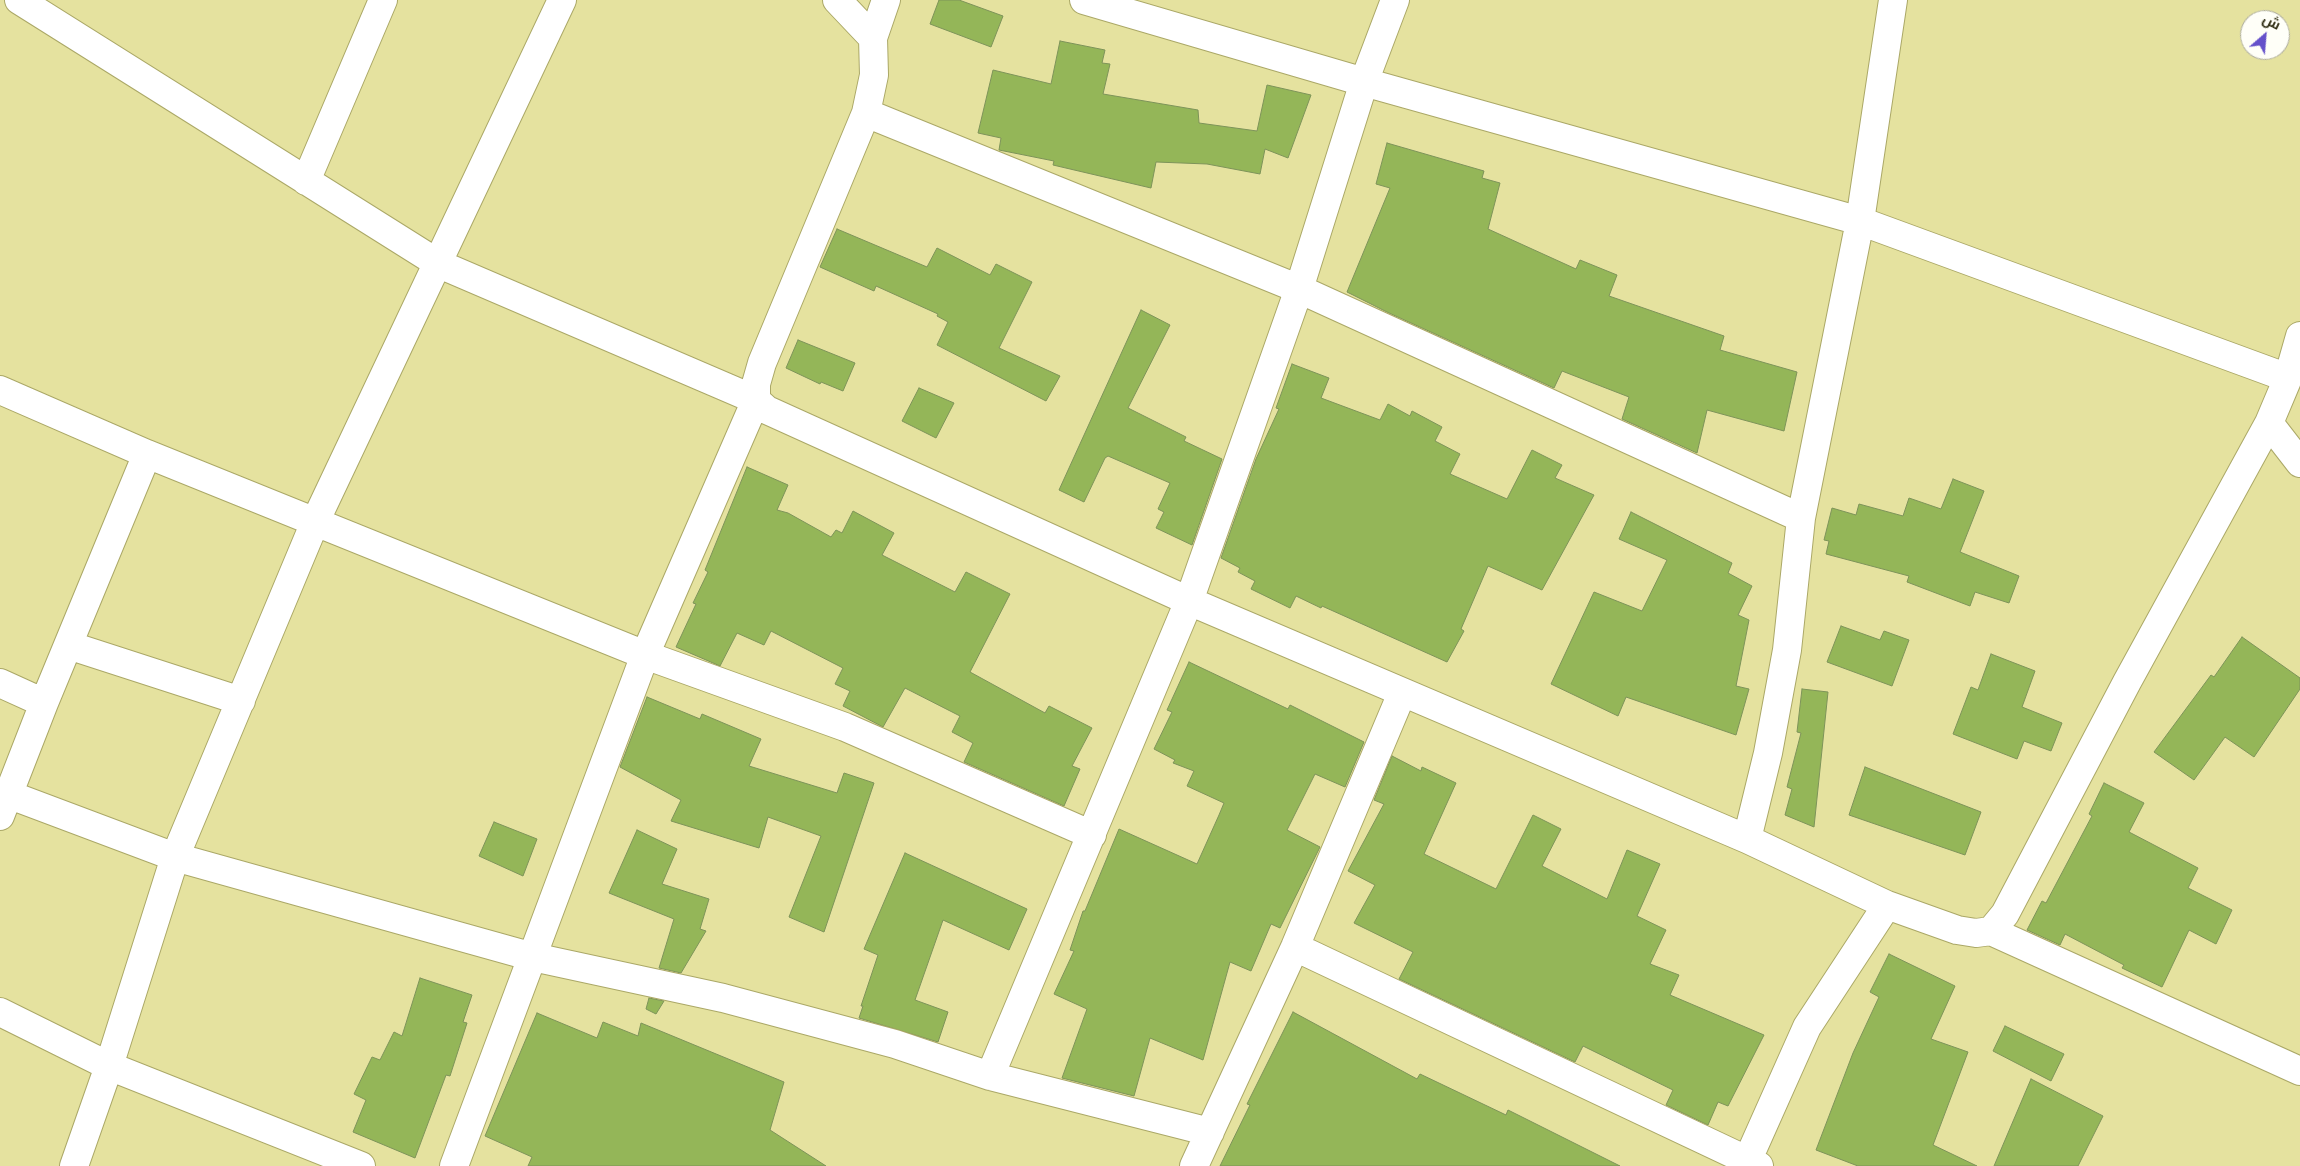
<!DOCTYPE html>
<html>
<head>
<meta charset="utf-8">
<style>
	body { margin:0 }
	#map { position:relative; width:2300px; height:1166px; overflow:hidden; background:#e5e29f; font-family:"Fira Sans",Cairo,sans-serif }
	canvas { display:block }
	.north { position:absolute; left:2240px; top:10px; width:50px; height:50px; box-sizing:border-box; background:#fffff8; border:1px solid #acab9c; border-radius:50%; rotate:27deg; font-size:14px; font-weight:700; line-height:20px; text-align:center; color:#2f2d12 }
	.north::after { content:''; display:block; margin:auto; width:18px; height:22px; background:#6551ca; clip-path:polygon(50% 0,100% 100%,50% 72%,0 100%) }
</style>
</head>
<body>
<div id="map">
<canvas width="2300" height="1166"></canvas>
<div class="north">ش</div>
</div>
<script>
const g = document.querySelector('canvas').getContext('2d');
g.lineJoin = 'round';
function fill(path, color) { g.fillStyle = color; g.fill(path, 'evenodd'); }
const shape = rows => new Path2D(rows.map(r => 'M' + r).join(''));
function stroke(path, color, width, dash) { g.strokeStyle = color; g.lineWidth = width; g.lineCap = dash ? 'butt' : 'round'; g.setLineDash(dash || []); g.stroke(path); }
const building = shape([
	[939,0,959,0,1003,16,991,47,930,24,939,0],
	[1060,41,1105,50,1102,63,1110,64,1103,94,1198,110,1199,123,1257,131,1267,85,1311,95,1288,158,1265,149,1260,174,1207,164,1156,162,1151,188,1053,165,1054,161,999,150,1001,138,978,133,993,70,1051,84,1060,41],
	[1387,143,1484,171,1482,178,1500,183,1488,229,1576,269,1580,260,1617,275,1609,296,1724,336,1720,350,1797,372,1784,431,1707,410,1697,453,1622,419,1629,397,1562,371,1554,388,1389,313,1347,292,1390,188,1376,184,1387,143],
	[837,229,927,267,937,248,990,275,996,264,1032,282,999,348,1060,376,1046,401,937,345,948,322,937,316,938,314,876,286,874,291,820,267,837,229],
	[1141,310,1170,325,1128,408,1186,437,1184,441,1222,459,1192,545,1156,528,1164,512,1158,509,1170,483,1108,456,1105,458,1084,502,1059,490,1141,310],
	[798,340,855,363,843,391,821,382,820,384,786,368,798,340],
	[1292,364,1329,378,1321,398,1380,420,1388,404,1410,416,1412,411,1442,427,1435,441,1460,454,1450,474,1507,499,1532,450,1562,465,1555,478,1594,495,1542,590,1488,566,1461,629,1464,631,1447,662,1322,606,1321,608,1296,596,1290,608,1251,589,1255,581,1238,572,1240,568,1221,558,1256,459,1279,409,1276,408,1292,364],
	[919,388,954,403,936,438,902,421,919,388],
	[747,467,788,485,777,510,788,513,831,537,836,530,842,533,853,511,894,533,882,555,955,592,966,572,1010,594,970,672,1045,713,1049,706,1092,728,1072,766,1080,769,1064,806,964,762,973,743,952,732,960,716,905,688,883,727,843,706,850,691,835,684,843,668,771,631,764,645,737,633,720,666,676,647,696,604,693,603,708,572,705,570,747,467],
	[1953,479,1984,491,1960,552,2019,576,2009,603,1975,592,1970,606,1907,582,1909,576,1826,554,1829,541,1824,540,1832,508,1856,515,1859,504,1903,516,1909,498,1941,509,1953,479],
	[1631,512,1732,563,1728,573,1752,586,1738,615,1749,620,1736,686,1749,689,1736,735,1626,697,1618,716,1551,684,1594,592,1642,611,1667,560,1619,539,1631,512],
	[1841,626,1880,640,1884,631,1909,640,1892,686,1827,662,1841,626],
	[2242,637,2300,678,2300,689,2254,757,2225,737,2194,780,2154,752,2211,675,2214,677,2242,637],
	[1991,654,2035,671,2022,707,2062,723,2051,751,2024,741,2017,759,1953,734,1971,687,1978,690,1991,654],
	[1189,662,1288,709,1290,705,1364,742,1345,787,1315,774,1287,830,1320,847,1280,928,1271,924,1251,971,1230,962,1203,1060,1150,1038,1134,1096,1062,1078,1087,1009,1054,994,1074,951,1070,950,1083,911,1085,911,1119,829,1197,864,1219,815,1224,803,1187,786,1194,771,1173,763,1175,760,1154,749,1172,712,1167,710,1189,662],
	[1802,689,1828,692,1814,827,1785,815,1792,789,1787,787,1801,733,1797,732,1802,689],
	[647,697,700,719,702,714,761,739,749,766,837,793,844,773,874,783,824,932,789,917,821,836,768,817,759,848,671,821,681,800,620,767,647,697],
	[1392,756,1421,771,1422,767,1456,783,1424,854,1496,889,1533,815,1561,829,1542,866,1607,899,1627,850,1660,864,1637,916,1666,930,1650,964,1679,975,1670,995,1764,1035,1728,1106,1718,1102,1708,1125,1666,1105,1673,1090,1583,1046,1575,1062,1399,979,1413,952,1354,923,1375,885,1348,871,1384,804,1374,800,1392,756],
	[1865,767,1981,812,1965,855,1849,815,1865,767],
	[2104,783,2144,803,2129,832,2198,868,2188,888,2232,910,2216,944,2189,930,2162,987,2122,968,2124,965,2065,934,2060,945,2027,930,2042,901,2046,903,2092,816,2089,814,2104,783],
	[494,822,537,839,523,876,479,856,494,822],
	[637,830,677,849,662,884,709,899,700,929,706,931,681,973,659,968,674,919,609,893,637,830],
	[905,853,1027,909,1009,950,943,920,915,1000,948,1012,938,1042,859,1018,863,1006,861,1006,878,955,864,949,905,853],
	[1889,954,1955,986,1931,1039,1968,1052,1933,1145,1977,1166,1858,1166,1816,1150,1853,1053,1879,997,1870,992,1889,954],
	[420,978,472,995,463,1022,467,1023,450,1076,446,1075,415,1158,353,1132,366,1100,354,1094,372,1057,380,1060,394,1032,402,1036,420,978],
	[649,998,664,1001,656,1014,646,1009,649,998],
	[1293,1012,1417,1079,1420,1074,1506,1115,1508,1110,1620,1166,1220,1166,1250,1105,1247,1104,1293,1012],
	[537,1013,597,1038,603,1022,638,1036,641,1023,784,1082,770,1130,826,1166,528,1166,532,1157,485,1136,537,1013],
	[2005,1026,2064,1054,2051,1081,1993,1051,2005,1026],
	[2031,1079,2103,1116,2078,1166,1994,1166,2031,1079]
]);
const minor = shape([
	[19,0,439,264,756,400,645,655,454,1166],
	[837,0,873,38,874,75,866,113,762,363,756,384,756,400,767,410,1189,601,1747,839,1887,905,1957,930,1976,933,1991,931,2005,914,2127,682,2269,423,2288,378,2300,336],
	[1084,0,1364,82,1860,221,2288,378],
	[873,38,886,0],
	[866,113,1299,289,1801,518],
	[306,181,383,0],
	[0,390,147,454,645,655,845,727,1092,835],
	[2269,423,2300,463],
	[68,645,241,701],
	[0,683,44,703],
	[10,795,175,857,533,957,723,998,895,1044,990,1076,1210,1132],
	[0,816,44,703,147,454],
	[1747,839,1768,753,1787,650,1801,518,1860,221,1893,0],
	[1991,931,2300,1071],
	[1295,947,1759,1166],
	[0,1012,109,1066,361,1166],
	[990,1076,1189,601,1299,289,1364,82,1395,0],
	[74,1166,109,1066,175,857,315,522,562,0],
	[1194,1166,1295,947,1402,693],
	[1745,1166,1807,1027,1887,905]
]);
fill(building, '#94b658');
stroke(building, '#7d9359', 1);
stroke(minor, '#aba867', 30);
stroke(minor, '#fff', 28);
</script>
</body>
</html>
